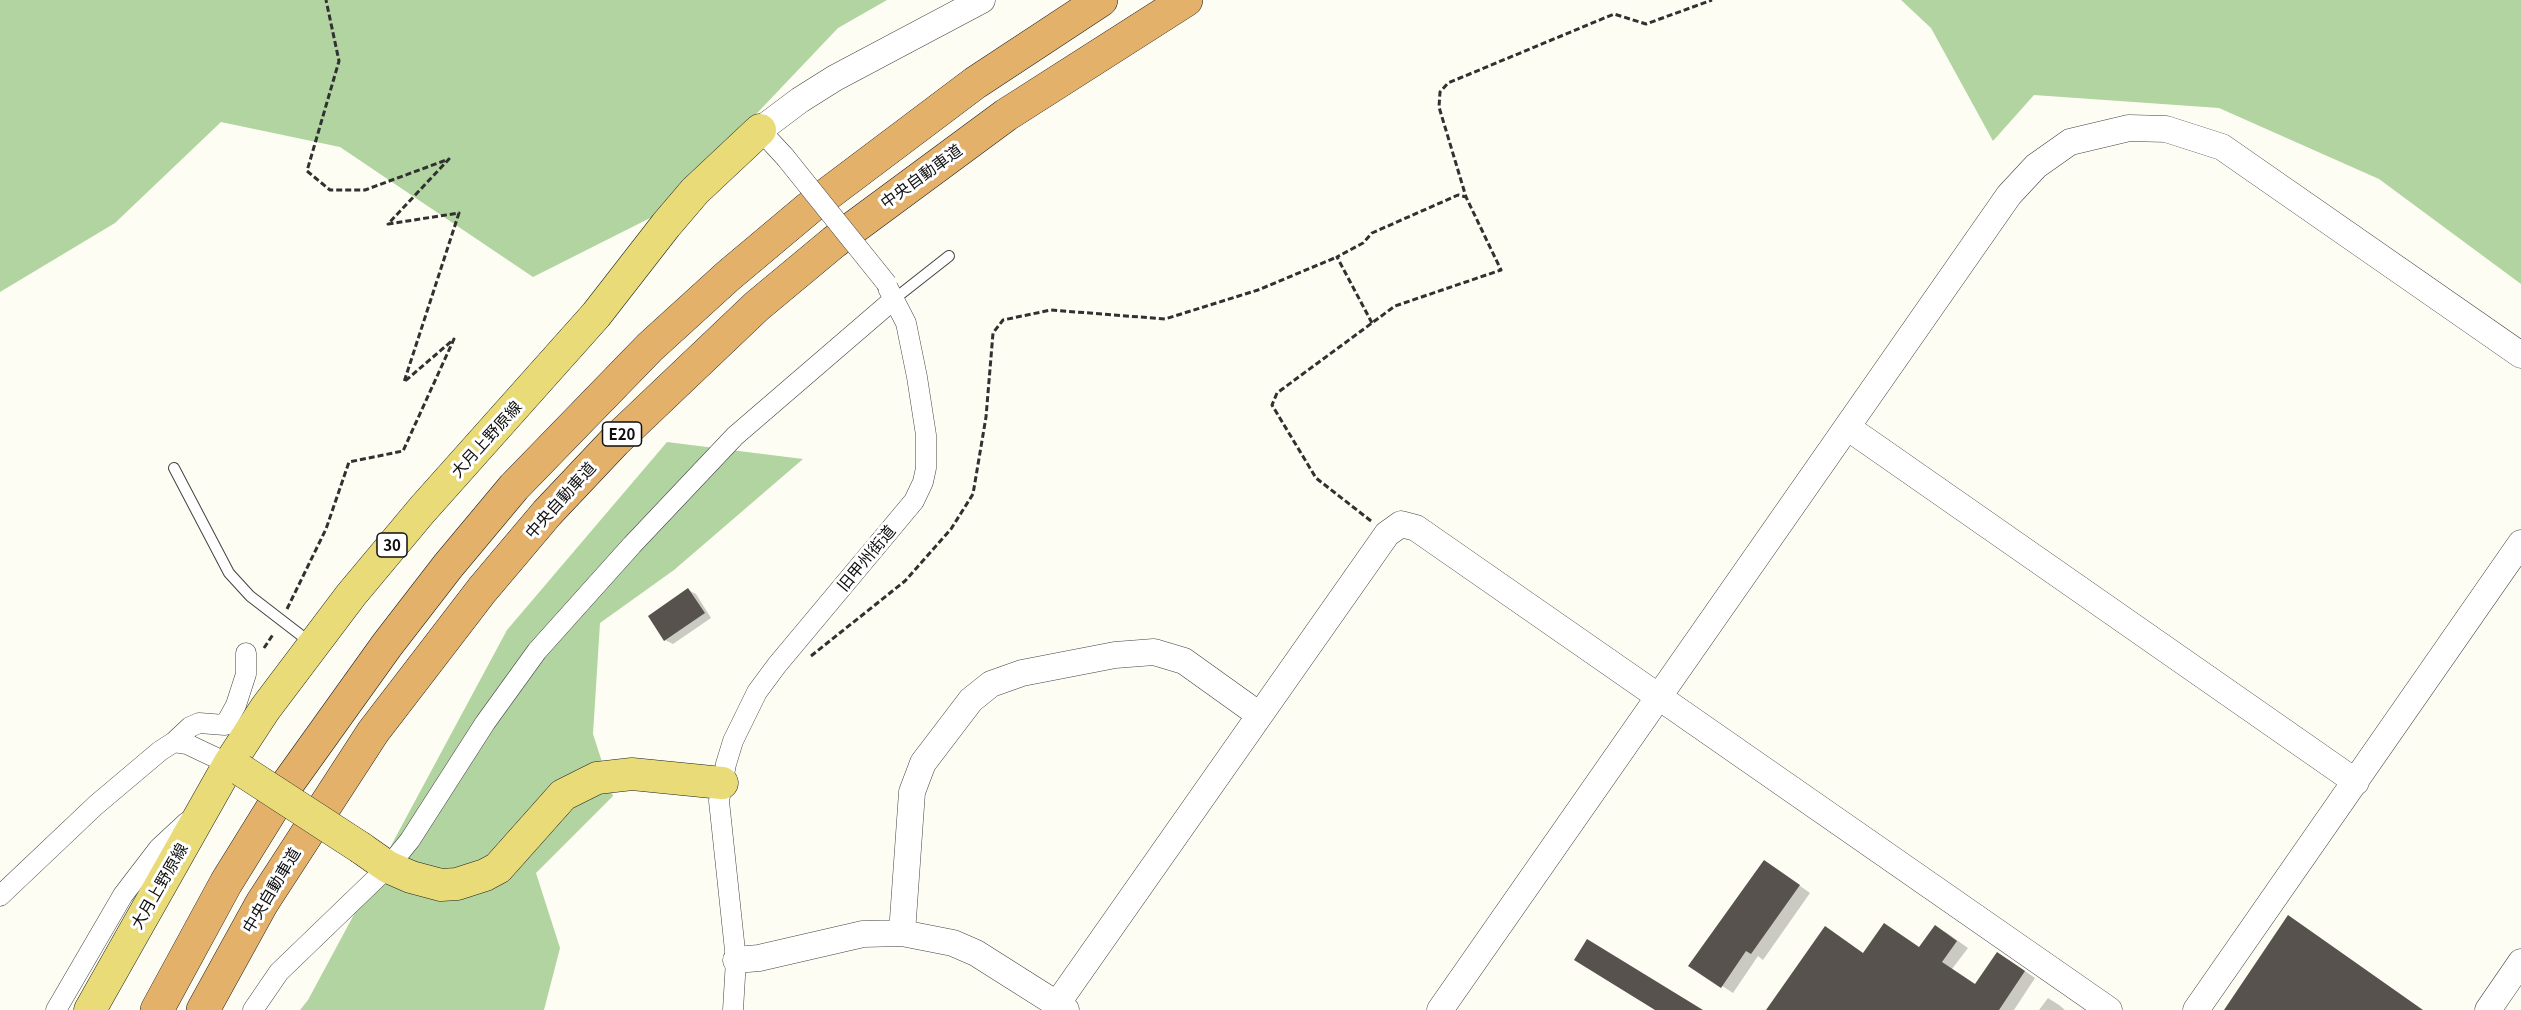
<!DOCTYPE html>
<html>
<head>
<meta charset="utf-8">
<style>
	body { margin:0 }
	canvas { display:block; background:#fdfdf3 }
</style>
</head>
<body>
<canvas width="2521" height="1010"></canvas>
<script>
const g = document.querySelector('canvas').getContext('2d');
g.lineJoin = 'round';
function fill(path, color) { g.fillStyle = color; g.fill(path, 'evenodd'); }
const shape = rows => new Path2D(rows.map(r => 'M' + r).join(''));
function stroke(path, color, width, dash) { g.strokeStyle = color; g.lineWidth = width; g.lineCap = dash ? 'butt' : 'round'; g.setLineDash(dash || []); g.stroke(path); }
function write(font, color, halo, rows, align = 'center') {
  g.font = font + ' Georgia,"Noto Sans JP",serif'; g.lineWidth = 6; g.setLineDash([]); g.textBaseline = 'middle'; g.strokeStyle = halo; g.fillStyle = color; for (const [text, x, y, turn = 0] of rows) {
    g.save(); g.translate(x, y); g.rotate((+turn || 0) * Math.PI / 180); g.textAlign = isNaN(turn) ? turn : align; if (halo) g.strokeText(text, 0, 0); g.fillText(text, 0, 0); g.restore();
  }
}
const forest = shape([
	[0,0,887,0,838,28,664,211,533,277,340,147,221,122,115,223,0,292],
	[1901,0,2521,0,2521,284,2379,179,2219,108,2034,95,1993,141,1931,28],
	[667,442,803,459,674,570,600,623,593,734,613,796,536,873,560,948,544,1010,300,1010,308,1000,507,630]
]);
const shadow = shape([
	[688,590,696,594,711,618,673,644,665,640],
	[1775,868,1810,893,1763,960,1758,956,1733,993,1690,965],
	[1885,925,1920,948,1936,927,1947,933,1968,948,1952,969,1976,985,2009,960,2035,978,2014,1010,1768,1010,1864,954],
	[2048,998,2059,1005,2065,1010,2039,1010]
]);
const building = shape([
	[688,588,705,613,664,641,648,616],
	[1764,860,1800,885,1751,954,1746,951,1721,988,1688,966],
	[2288,915,2423,1010,2224,1010],
	[1884,923,1919,947,1935,925,1957,941,1942,962,1975,984,1997,952,2025,971,1999,1010,1766,1010,1825,926,1863,953],
	[1587,939,1703,1010,1655,1010,1574,960]
]);
const path = shape([
	[1372,323,1337,257,1363,243,1372,233,1458,195,1466,197],
	[1371,521,1316,478,1272,405,1277,393,1395,306,1501,270,1466,197,1439,107,1440,92,1448,83,1614,14,1646,24,1712,0],
	[287,609,326,529,349,462,403,451,454,339,404,382,459,213,388,224,449,159,365,190,330,190,307,171,339,61,326,0],
	[264,648,274,633],
	[811,656,905,581,951,529,973,494,986,417,993,333,1003,320,1051,310,1165,319,1258,290,1337,257]
]);
const service = shape([
	[893,300,949,256],
	[174,468,229,573,250,596,311,643]
]);
const minor = shape([
	[760,130,785,157],
	[174,742,190,727,199,723,225,725,236,705,246,674,246,653],
	[0,896,96,805,160,751,174,742,187,744,229,764],
	[56,1010,123,895,159,848,187,822],
	[253,1010,279,972,388,867,410,840,485,723,537,651,632,545,735,436,893,300],
	[733,1010,736,960,719,801,726,764,733,741,757,692,777,665,914,501,923,482,926,468,926,435,917,377,906,323,888,288]
]);
const tertiary = shape([
	[760,130,800,100,835,78,982,0],
	[1847,427,2356,782],
	[902,933,912,792,923,763,971,700,991,684,1022,673,1115,655,1154,652,1184,661,1258,714],
	[736,960,759,958,863,934,902,933,953,943,976,953,1066,1010],
	[1057,1004,1387,534,1401,524,1416,528,2109,1010],
	[1440,1010,2009,195,2036,166,2070,142,2129,128,2166,129,2222,147,2521,355],
	[2196,1010,2521,543],
	[2488,1010,2521,962]
]);
const primary = shape([
	[361,848,388,867,411,877,441,885,457,884,485,875,498,868,563,795,597,778,632,774,722,783],
	[90,1010,229,764,265,709,351,595,422,510,596,315,666,225,695,191,760,130]
]);
const motorway = shape([
	[157,1010,226,883,286,786,387,645,448,566,514,487,650,347,728,276,809,208,975,83,1101,0],
	[203,1010,262,903,373,732,482,590,547,513,615,441,757,306,834,242,1006,115,1186,0]
]);
const minorBridge = shape([
	[785,157,887,284]
]);
const primaryBridge = shape([
	[241,770,361,848]
]);
const shields = [
	[622,434,39],
	[392,545,30]
];
const shieldNames = [
	["E20",622,434],
	["30",392,545]
];
const streetNames = [
	["中央自動車道",921,176,-36],
	["大月上野原線",486,439,-48],
	["中央自動車道",560,500,-48],
	["旧甲州街道",866,558,-50],
	["大月上野原線",159,886,-60],
	["中央自動車道",271,890,-59]
];
fill(forest, '#b1d4a1');
fill(shadow, '#0003');
fill(building, '#57524d');
stroke(service, '#424242', 12);
stroke(minor, '#424242', 21);
stroke(tertiary, '#424242', 27);
stroke(primary, '#202020', 33);
stroke(motorway, '#202020', 34);
stroke(path, '#313131', 3, [6, 3]);
stroke(service, '#fff', 10);
stroke(minor, '#fff', 20);
stroke(tertiary, '#fff', 26);
stroke(primary, '#e9db78', 32);
stroke(motorway, '#e4b16b', 33);
stroke(minorBridge, '#424242', 21, []);
stroke(primaryBridge, '#202020', 33, []);
stroke(minorBridge, '#fff', 20);
stroke(primaryBridge, '#e9db78', 32);
for (const [x, y, w] of shields) { const box = new Path2D(); box.roundRect(x - w / 2, y - 12, w, 24, 4.5); g.fillStyle = '#fff'; g.fill(box); stroke(box, '#0f0f0f', 1.5); }
write('bold 15px', '#0f0f0f', null, shieldNames);
write('16px', '#0f0f0f', '#fff', streetNames);
</script>
</body>
</html>
